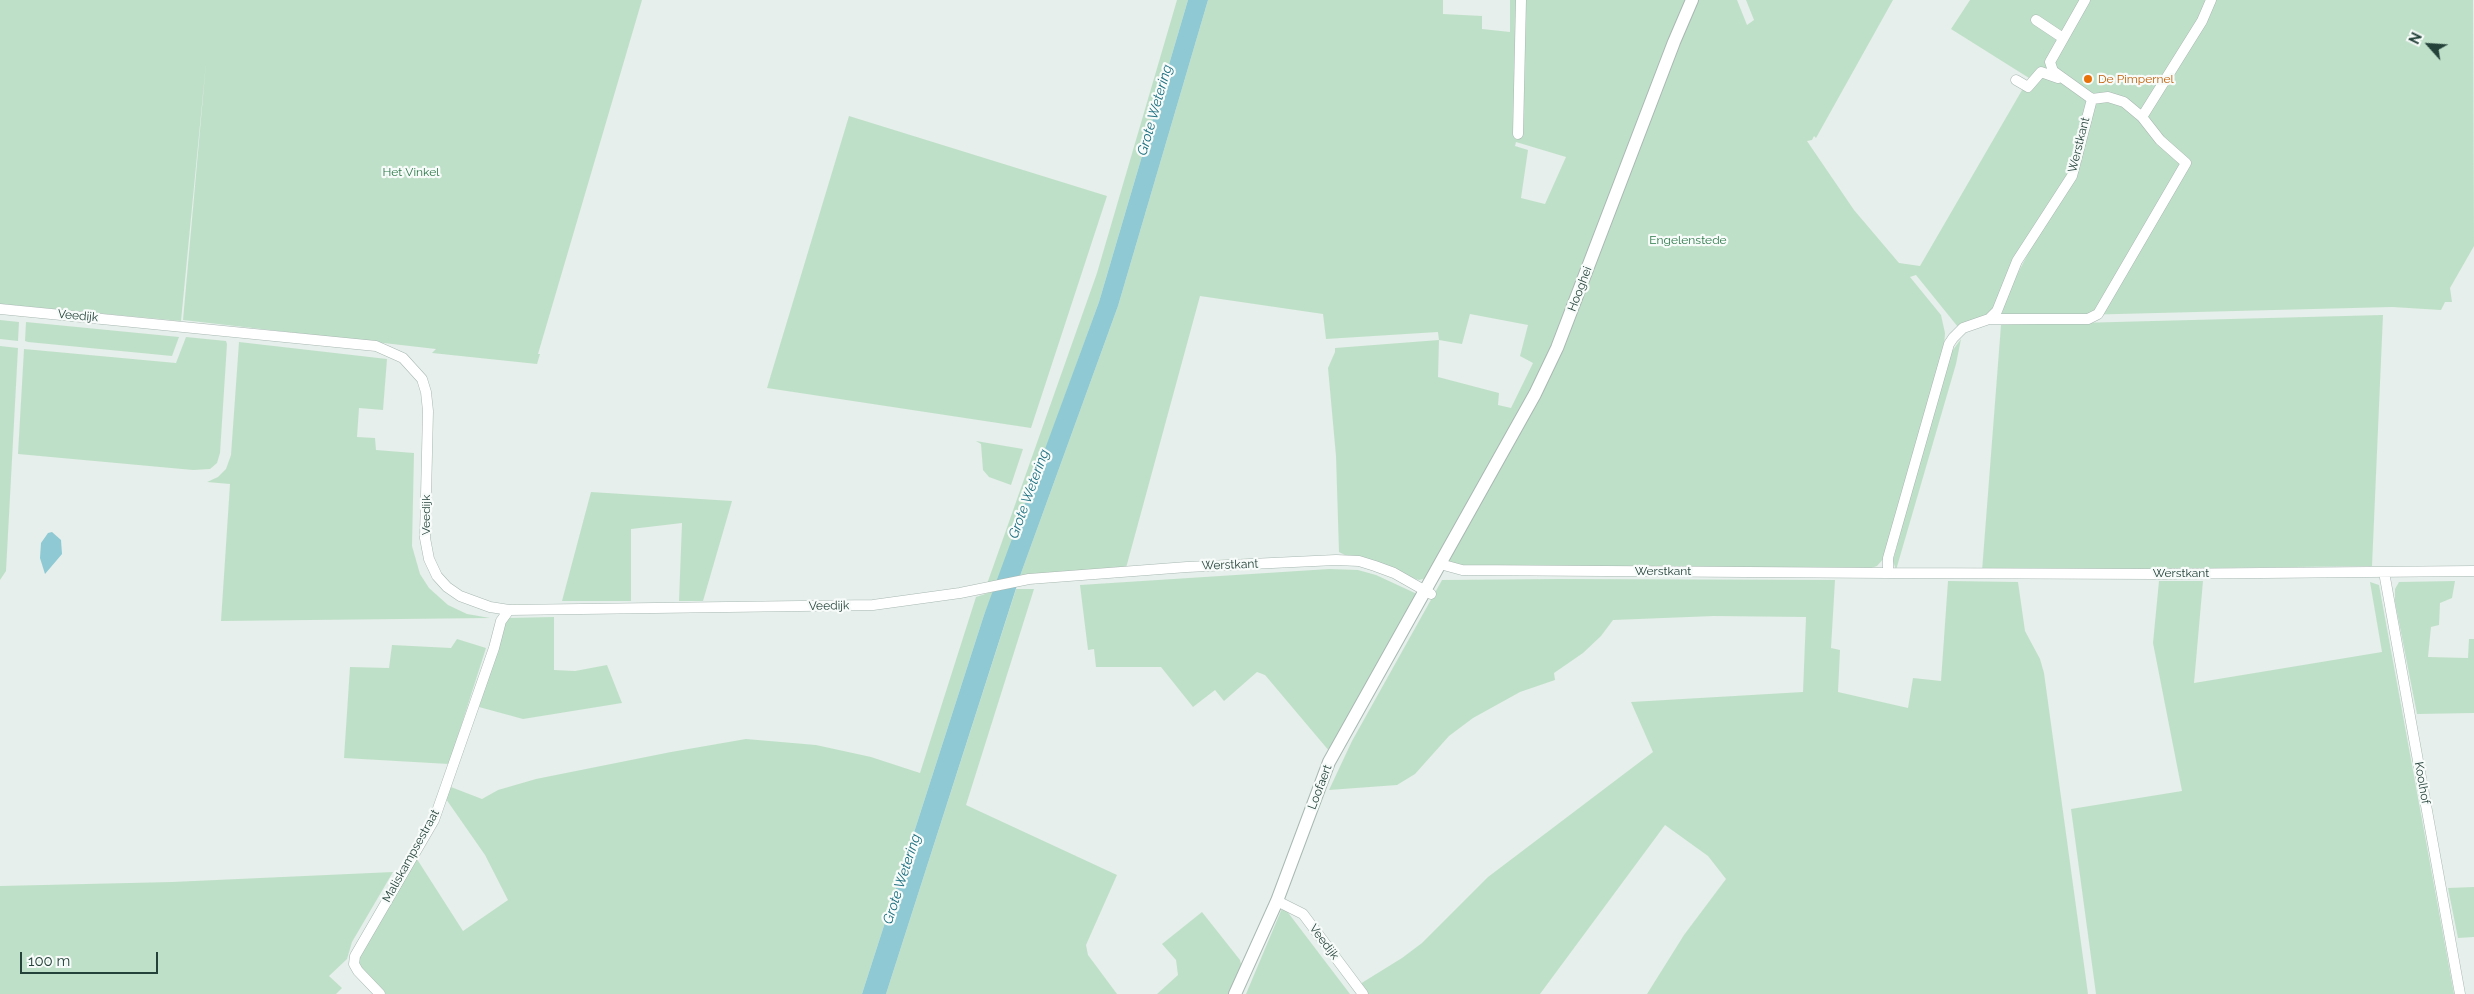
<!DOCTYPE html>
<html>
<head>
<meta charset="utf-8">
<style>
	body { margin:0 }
	#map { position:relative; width:2474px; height:994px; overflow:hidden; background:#e6efeb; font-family:Raleway,sans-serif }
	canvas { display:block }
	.north { position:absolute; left:2404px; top:20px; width:50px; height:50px; -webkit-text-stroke:4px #f7fbf9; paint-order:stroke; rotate:296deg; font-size:14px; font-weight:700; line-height:20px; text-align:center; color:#24423a }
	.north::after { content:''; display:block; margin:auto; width:18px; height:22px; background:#24423a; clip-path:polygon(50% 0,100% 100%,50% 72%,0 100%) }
	.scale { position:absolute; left:20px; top:952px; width:138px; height:22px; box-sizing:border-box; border:2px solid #24423a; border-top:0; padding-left:6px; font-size:15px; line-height:18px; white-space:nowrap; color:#24423a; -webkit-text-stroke:4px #f7fbf9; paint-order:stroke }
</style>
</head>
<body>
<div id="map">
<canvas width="2474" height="994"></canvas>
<div class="north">N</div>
<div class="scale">100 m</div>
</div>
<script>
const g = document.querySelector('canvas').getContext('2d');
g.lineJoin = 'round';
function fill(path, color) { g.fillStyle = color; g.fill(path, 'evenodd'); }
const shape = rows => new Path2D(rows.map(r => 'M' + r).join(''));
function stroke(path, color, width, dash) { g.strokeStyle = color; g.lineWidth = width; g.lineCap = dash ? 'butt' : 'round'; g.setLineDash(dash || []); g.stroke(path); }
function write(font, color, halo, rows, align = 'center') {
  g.font = font + ' Raleway,sans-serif'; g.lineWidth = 4.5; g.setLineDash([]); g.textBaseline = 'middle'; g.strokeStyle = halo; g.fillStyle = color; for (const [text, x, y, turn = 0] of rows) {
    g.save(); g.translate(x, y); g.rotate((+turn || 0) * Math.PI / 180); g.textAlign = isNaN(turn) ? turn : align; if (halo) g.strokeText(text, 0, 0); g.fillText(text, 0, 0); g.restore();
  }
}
const green = shape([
	[0,0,642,0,538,354,540,354,537,364,432,353,436,349,183,320,206,63,181,321,0,304],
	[1177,0,1188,0,1099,302,998,580,987,584,1097,273],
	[1208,0,1443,0,1443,14,1482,16,1482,29,1510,32,1510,0,1737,0,1747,25,1754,20,1746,0,1893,0,1816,138,1814,136,1812,140,1807,141,1854,210,1899,263,1920,266,2029,78,1951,29,1970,0,2473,0,2474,246,2450,288,2452,302,2445,302,2441,310,2392,307,2001,317,2008,292,2033,244,2044,217,1995,311,1987,317,1958,327,1916,275,1910,277,1941,315,1945,333,1944,347,1885,557,1877,566,1868,569,1434,567,1427,578,1419,580,1353,559,1339,552,1336,456,1328,368,1335,352,1335,348,1439,340,1438,332,1326,339,1323,314,1200,296,1126,568,1020,576,1118,306],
	[1516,142,1566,157,1545,204,1521,198,1528,150,1515,146],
	[1470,314,1528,325,1520,356,1533,363,1511,408,1498,405,1499,393,1438,377,1439,340,1462,344],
	[849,116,1107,196,1031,428,767,388],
	[2383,315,2372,566,1982,571,2001,325],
	[0,320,19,322,18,341,0,339],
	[26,322,179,337,172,356,28,342,25,341],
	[186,337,226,341,227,344,220,453,217,463,210,469,193,470,18,454,24,349,176,363],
	[1961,339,1956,364,1896,570,1893,561,1913,484,1950,354],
	[239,342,387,359,383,410,359,408,357,437,375,438,376,450,414,453,412,546,420,574,429,588,448,605,467,614,490,618,221,621,230,484,207,482,218,477,226,469,231,455],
	[0,346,18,348,6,571,0,580],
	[976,441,1023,449,1011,485,989,477,983,470,981,444],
	[591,492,732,501,703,601,679,601,682,523,631,529,631,601,562,601],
	[1329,569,1358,570,1376,575,1417,594,1330,752,1265,675,1257,672,1224,701,1215,690,1193,707,1161,667,1096,667,1094,649,1088,650,1080,585],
	[1559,579,1835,580,1831,648,1840,650,1838,692,1908,708,1913,678,1941,681,1948,581,2018,582,2025,631,2040,659,2044,673,2088,994,1647,994,1684,935,1726,879,1708,856,1665,825,1540,994,1368,994,1360,984,1402,958,1422,943,1488,877,1653,752,1631,702,1803,692,1806,617,1714,616,1613,620,1601,636,1583,653,1554,673,1555,680,1520,692,1473,718,1449,736,1415,774,1397,785,1329,790,1352,741,1442,580],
	[2159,581,2203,581,2194,683,2382,652,2370,582,2379,585,2454,994,2096,994,2071,809,2182,791,2153,643],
	[2455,581,2452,598,2440,603,2439,625,2431,627,2428,657,2468,658,2469,639,2474,639,2474,713,2417,714,2395,602,2395,589,2399,582],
	[1016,589,1034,589,966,805,1117,875,1086,945,1088,955,1117,994,886,994],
	[994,591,984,615,862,994,386,994,358,965,358,957,415,856,463,931,508,900,485,855,446,799,451,787,482,799,498,790,536,779,671,752,746,739,816,745,871,757,920,773,976,597],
	[554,617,554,670,575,671,607,665,622,703,523,719,479,707,507,618],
	[457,639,486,648,449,764,344,758,350,667,389,668,392,645,451,648],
	[393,872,352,942,347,959,329,976,342,988,336,994,0,994,0,886,172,882],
	[2474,887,2474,937,2458,938,2448,888],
	[1283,906,1350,994,1246,994],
	[1202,912,1240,960,1242,968,1230,994,1157,994,1178,975,1176,960,1162,944]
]);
const water = shape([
	[1188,0,1208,0,1118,306,1020,576,886,994,862,994,984,615,1099,302],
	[52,532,61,540,62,554,45,574,40,558,41,543,48,533]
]);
const minor = shape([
	[2036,20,2063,38],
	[2016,80,2028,87,2041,72,2058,78],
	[2142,117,2202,21,2211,0],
	[1518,134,1521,0],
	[0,309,376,346,403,358,422,379,426,392,428,411,425,538,429,559,437,576,447,587,460,596,490,607,509,610,873,605,960,593,1029,579,1187,567,1336,560,1359,561,1375,566,1394,573,1431,594],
	[1989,319,1997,311,2017,261,2072,176,2092,99],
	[1440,564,1462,570,1888,573,2157,574,2474,571],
	[2384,572,2460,994],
	[1888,573,1888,558,1949,344,1953,338,1963,328,1989,319,2088,319,2098,314,2186,163,2160,140,2142,117,2124,102,2108,97,2092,99,2053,71,2050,62,2085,0],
	[1277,901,1303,914,1363,994],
	[380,994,358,971,354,964,355,956,434,820,494,648,501,621,509,610]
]);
const tertiary = shape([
	[1235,994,1277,901,1329,762,1535,394,1557,348,1674,42,1692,0]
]);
const markers = [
	[2088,79,5,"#e8710a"]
];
const foodNames = [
	["De Pimpernel",2098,79]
];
const streetNames = [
	["Werstkant",2079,145,-76],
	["Hooghei",1580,289,-69],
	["Veedijk",78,316,5],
	["Veedijk",426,515,-90],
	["Werstkant",1230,565,-2],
	["Werstkant",1663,571],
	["Werstkant",2181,573],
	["Veedijk",829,606,-1],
	["Koolhof",2422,783,80],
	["Loofaert",1320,787,-69],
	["Maliskampsestraat",411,856,-61],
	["Veedijk",1324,942,53]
];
const parkNames = [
	["Het Vinkel",411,172],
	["Engelenstede",1688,240]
];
const waterNames = [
	["Grote Wetering",1155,110,-74],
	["Grote Wetering",1029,494,-70],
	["Grote Wetering",902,879,-72]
];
fill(green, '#bfe0c8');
fill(water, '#8ec9d4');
stroke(minor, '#a8b8b2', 11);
stroke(tertiary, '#a8b8b2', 14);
stroke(minor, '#fff', 10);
stroke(tertiary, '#fff', 12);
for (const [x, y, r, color] of markers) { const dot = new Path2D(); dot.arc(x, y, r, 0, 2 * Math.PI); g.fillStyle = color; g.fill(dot); stroke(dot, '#f7fbf9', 2); }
write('12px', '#c56008', '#f7fbf9', foodNames, 'left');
write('12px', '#24423a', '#f7fbf9', streetNames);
write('12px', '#2d7a4b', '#f7fbf9', parkNames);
write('italic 14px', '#1c6f80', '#f7fbf9', waterNames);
</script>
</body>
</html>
